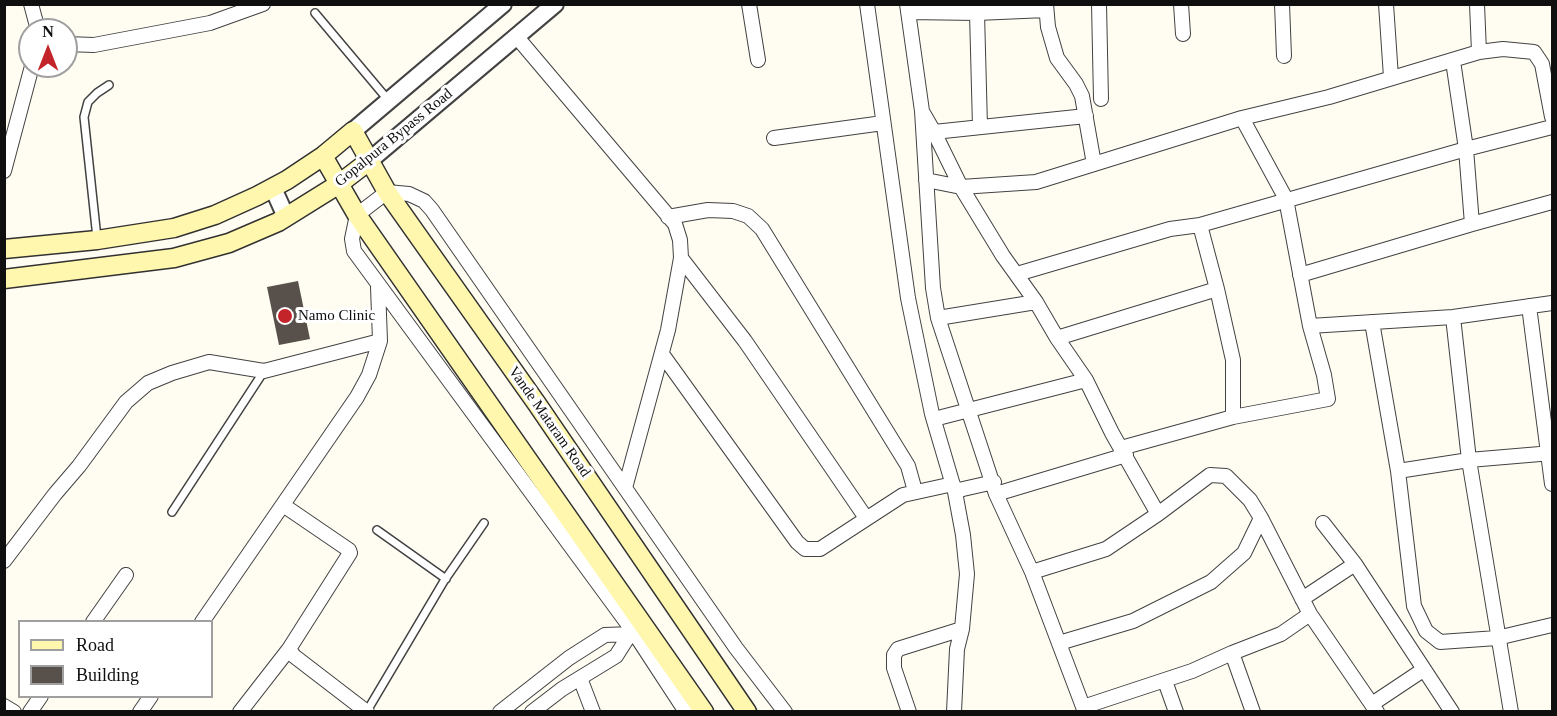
<!DOCTYPE html>
<html>
<head>
<meta charset="utf-8">
<style>
	body { margin:0 }
	#map { position:relative; width:1557px; height:716px; overflow:hidden; background:#fffdf2; font-family:Georgia,serif }
	canvas { display:block }
	.frame { position:absolute; inset:0; border:6px solid #0f0f0f; pointer-events:none }
	.legend { position:absolute; left:18px; top:620px; width:195px; height:78px; box-sizing:border-box; background:#fff; border:2px solid #9f9f9f; margin:0; padding:8px 10px; list-style:none; font-size:18px; color:#0f0f0f }
	.legend li { display:flex; align-items:center; gap:12px; height:30px }
	.legend b { width:30px; border:2px solid #9f9f9f }
	.north { position:absolute; left:18px; top:18px; width:60px; height:60px; box-sizing:border-box; background:#fff; border:2px solid #9f9f9f; border-radius:50%; rotate:0deg; font-size:16px; font-weight:700; line-height:24px; text-align:center; color:#0f0f0f }
	.north::after { content:''; display:block; margin:auto; width:21px; height:27px; background:#c3242a; clip-path:polygon(50% 0,100% 100%,50% 72%,0 100%) }
</style>
</head>
<body>
<div id="map">
<canvas width="1557" height="716"></canvas>
<div class="frame"></div>
<ul class="legend">
<li><b style="height:8px;background:#fff7ad"></b>Road</li>
<li><b style="height:16px;background:#58514b"></b>Building</li>
</ul>
<div class="north">N</div>
</div>
<script>
const g = document.querySelector('canvas').getContext('2d');
g.lineJoin = 'round';
function fill(path, color) { g.fillStyle = color; g.fill(path, 'evenodd'); }
const shape = rows => new Path2D(rows.map(r => 'M' + r).join(''));
function stroke(path, color, width, dash) { g.strokeStyle = color; g.lineWidth = width; g.lineCap = dash ? 'butt' : 'round'; g.setLineDash(dash || []); g.stroke(path); }
function write(font, color, halo, rows, align = 'center') {
  g.font = font + ' Georgia,serif'; g.lineWidth = 6; g.setLineDash([]); g.textBaseline = 'middle'; g.strokeStyle = halo; g.fillStyle = color; for (const [text, x, y, turn = 0] of rows) {
    g.save(); g.translate(x, y); g.rotate((+turn || 0) * Math.PI / 180); g.textAlign = isNaN(turn) ? turn : align; if (halo) g.strokeText(text, 0, 0); g.fillText(text, 0, 0); g.restore();
  }
}
const building = shape([
	[298,281,310,339,279,345,267,287]
]);
const service = shape([
	[315,13,389,101],
	[97,238,84,117,88,102,97,93,109,85],
	[172,512,264,371],
	[377,530,446,579],
	[367,711,444,581,484,523]
]);
const minor = shape([
	[31,4,38,30],
	[749,4,758,60],
	[867,4,908,298,932,414,955,492],
	[907,4,922,111,933,288,938,318,996,494,1032,572,1085,712],
	[1046,4,1048,27,1057,58,1076,84,1082,96,1094,164],
	[1099,4,1101,99],
	[1181,4,1183,34],
	[1282,4,1284,56],
	[1386,4,1391,77],
	[1477,4,1479,52],
	[908,12,977,13,1046,10],
	[977,13,980,127],
	[516,36,675,224,680,240,681,258,668,330,625,488],
	[66,44,94,45,210,23,263,4],
	[1453,61,1466,149,1472,224],
	[923,113,934,132,961,187,1003,256,1036,302,1057,338,1086,380,1112,433,1158,514],
	[934,132,1086,116],
	[774,138,883,123],
	[4,171,32,66],
	[926,180,961,187,1036,182,1242,118,1329,97,1479,52,1503,49,1534,52,1542,64,1552,117],
	[668,217,708,210,733,211,748,216,762,229,908,466,915,491],
	[681,258,745,341,866,518],
	[1017,274,1170,229,1200,225,1466,149,1552,127],
	[1300,275,1472,224,1552,202],
	[1217,289,1233,360,1233,417],
	[1529,306,1552,484],
	[1453,317,1469,460,1511,712],
	[938,318,1036,302],
	[1372,322,1398,471,1414,606,1426,631,1440,642,1497,638,1552,625],
	[1310,326,1453,317,1552,303],
	[1057,338,1217,289,1200,225],
	[662,354,797,542,805,549,820,549,903,495,953,484],
	[934,419,1086,380],
	[1121,448,1233,417,1328,399,1324,375,1310,326,1286,199,1242,118],
	[1398,471,1469,460,1552,453],
	[996,494,1126,455],
	[283,505,349,550,350,553,289,649,294,656,367,712],
	[1323,523,1355,564,1452,712],
	[4,561,55,494,79,466,126,402,148,383,172,373,209,362,264,371,380,341],
	[1032,572,1106,549,1158,514,1210,475,1226,476,1250,500,1261,518,1310,614,1377,712],
	[1302,599,1355,564],
	[93,622,126,575],
	[202,622,357,397,369,375,380,341,378,287],
	[1059,643,1133,621,1211,582,1244,553,1261,518],
	[1232,653,1253,712],
	[580,678,593,712],
	[1165,681,1176,712],
	[1372,704,1423,670],
	[4,706,14,712],
	[1083,707,1192,671,1232,653,1281,634,1310,614],
	[30,712,41,696],
	[140,712,151,696],
	[240,712,289,649],
	[500,712,569,658,605,635,630,634],
	[532,712,562,689,616,656,630,634,635,630],
	[686,712,633,631,354,251,352,239,357,215,387,192,409,194,424,201,432,210,736,648,785,712],
	[909,712,894,668,894,655,898,649,962,629],
	[954,712,957,649,962,629,967,574,963,535,955,492,963,489,994,482]
]);
const tertiary = shape([
	[353,131,503,4],
	[369,161,555,4],
	[273,188,286,217]
]);
const secondary = shape([
	[323,156,357,215,704,712],
	[4,249,97,240,174,228,215,215,257,196,287,180,323,156,353,131,387,192,537,404,747,712],
	[4,279,174,258,229,243,278,222,339,184,369,161]
]);
const markers = [
	[285,316,8,"#c3242a"]
];
const streetNames = [
	["Gopalpura Bypass Road",394,138,-39],
	["Vande Mataram Road",549,422,55]
];
const poiNames = [
	["Namo Clinic",298,316]
];
fill(building, '#58514b');
stroke(service, '#424242', 10);
stroke(minor, '#424242', 16);
stroke(tertiary, '#424242', 20);
stroke(secondary, '#313131', 21);
stroke(service, '#fff', 7);
stroke(minor, '#fff', 14);
stroke(tertiary, '#fff', 16);
stroke(secondary, '#fff7ad', 18);
for (const [x, y, r, color] of markers) { const dot = new Path2D(); dot.arc(x, y, r, 0, 2 * Math.PI); g.fillStyle = color; g.fill(dot); stroke(dot, '#fff', 2); }
write('15px', '#0f0f0f', '#fff', streetNames);
write('15px', '#0f0f0f', '#fff', poiNames, 'left');
</script>
</body>
</html>
